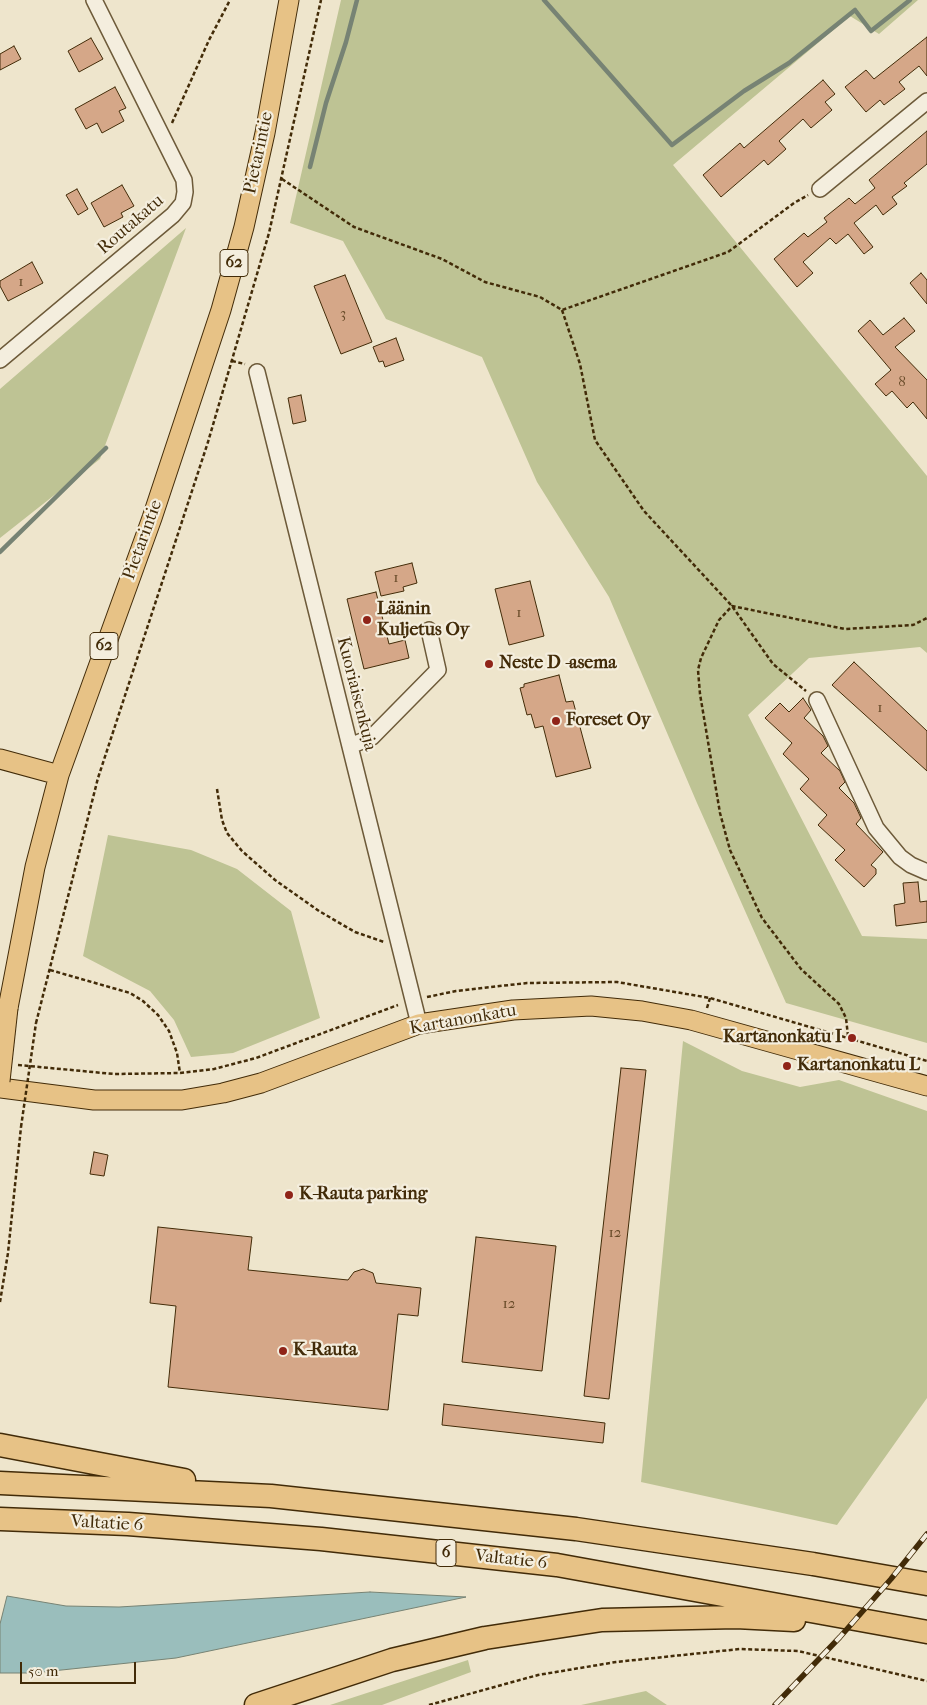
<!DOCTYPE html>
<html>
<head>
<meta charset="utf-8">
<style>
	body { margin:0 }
	#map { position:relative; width:927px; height:1705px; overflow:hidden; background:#eee5cc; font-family:"IM FELL French Canon",serif }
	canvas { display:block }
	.scale { position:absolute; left:20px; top:1662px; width:116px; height:22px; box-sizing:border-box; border:2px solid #422b08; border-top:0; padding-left:6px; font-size:15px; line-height:18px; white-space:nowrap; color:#422b08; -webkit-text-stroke:4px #f4eede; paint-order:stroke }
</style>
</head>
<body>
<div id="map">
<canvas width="927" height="1705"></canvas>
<div class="scale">50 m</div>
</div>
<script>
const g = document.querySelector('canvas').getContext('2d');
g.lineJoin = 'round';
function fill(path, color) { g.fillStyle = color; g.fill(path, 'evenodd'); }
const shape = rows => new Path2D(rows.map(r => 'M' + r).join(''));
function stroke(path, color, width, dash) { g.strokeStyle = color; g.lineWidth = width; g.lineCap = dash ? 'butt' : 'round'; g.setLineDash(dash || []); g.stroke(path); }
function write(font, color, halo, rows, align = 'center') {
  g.font = font + ' "IM FELL French Canon",serif'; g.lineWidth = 4.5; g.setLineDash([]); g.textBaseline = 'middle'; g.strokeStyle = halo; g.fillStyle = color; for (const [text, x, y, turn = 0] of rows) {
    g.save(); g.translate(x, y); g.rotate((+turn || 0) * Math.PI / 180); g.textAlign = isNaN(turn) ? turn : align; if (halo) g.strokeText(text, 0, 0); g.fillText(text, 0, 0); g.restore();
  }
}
const green = shape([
	[341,0,918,0,879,34,850,16,673,165,927,476,927,653,920,647,809,658,748,715,862,936,927,939,927,1043,786,1003,697,803,609,597,537,482,482,357,386,319,343,241,290,223],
	[186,228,100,459,0,538,0,389],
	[108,835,191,850,237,869,291,911,320,1018,233,1053,191,1057,174,1020,150,991,83,956],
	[683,1041,742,1071,800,1087,839,1080,927,1111,927,1398,837,1525,641,1482],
	[468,1660,471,1672,382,1705,330,1705],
	[646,1691,667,1705,581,1705]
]);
const water = shape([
	[370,1592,466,1597,176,1658,33,1673,0,1673,0,1624,7,1596,66,1606,119,1607,370,1592]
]);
const stream = shape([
	[544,0,672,145,744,91,789,63,855,10,871,31,910,0],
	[310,167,326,103,346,42,357,0],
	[0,552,106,448]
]);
const building = shape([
	[927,37,927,76,919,66,899,82,905,89,884,105,880,100,866,112,845,87,866,70,874,79,927,37],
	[91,38,103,59,79,72,68,51,91,38],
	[14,46,21,59,0,70,0,54,14,46],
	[823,80,835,94,825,102,832,110,811,128,803,119,779,141,786,149,768,165,764,160,721,197,703,175,740,143,744,148,823,80],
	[115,87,126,108,119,111,124,121,102,133,97,123,86,129,75,109,115,87],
	[927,131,927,164,904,183,907,186,892,197,897,204,883,215,876,205,854,223,873,247,864,254,848,234,836,244,830,238,803,262,813,273,797,287,774,259,804,233,808,237,827,222,824,218,849,198,855,204,875,188,869,180,927,131],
	[122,185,134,206,121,213,123,217,104,227,91,203,122,185],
	[77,189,88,209,78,215,66,195,77,189],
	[32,262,43,283,8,301,0,286,0,281,32,262],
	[921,273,927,280,927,304,910,283,921,273],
	[345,275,372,342,341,354,314,286,345,275],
	[904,318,915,331,895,347,927,380,927,419,913,402,907,408,892,391,886,396,875,384,891,370,858,331,870,320,883,335,904,318],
	[396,338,404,360,385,367,383,361,379,362,373,347,396,338],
	[301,395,306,421,293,424,288,398,301,395],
	[412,563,417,583,403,587,404,591,381,596,375,572,412,563],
	[530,581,544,636,509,645,495,589,530,581],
	[376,592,389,644,405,640,409,658,364,669,347,599,376,592],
	[854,662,927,731,927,771,832,685,854,662],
	[559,675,566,702,573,701,591,768,556,777,543,726,535,728,531,714,527,715,520,688,524,687,524,684,559,675],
	[803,698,811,710,804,718,823,736,828,746,821,753,840,771,845,782,839,788,854,803,861,818,856,824,883,852,871,865,876,869,876,874,864,887,835,860,845,850,818,825,827,815,800,789,809,779,783,754,792,743,765,718,780,703,789,712,803,698],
	[918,882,920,902,927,901,927,922,896,926,894,905,905,903,903,883,918,882],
	[621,1068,646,1070,609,1399,584,1396,621,1068],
	[94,1152,108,1155,104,1176,90,1174,94,1152],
	[158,1227,252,1237,248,1270,348,1280,354,1272,363,1269,373,1273,376,1283,421,1288,418,1316,398,1314,388,1410,168,1387,176,1306,150,1303,158,1227],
	[476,1237,556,1246,542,1371,462,1362,476,1237],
	[444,1404,605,1423,603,1443,442,1425,444,1404]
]);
const path = shape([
	[172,123,209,40,230,0],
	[282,179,354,227,442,259,485,282,540,297,562,310,728,252,794,203,808,195],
	[562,310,580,364,595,440,644,511,732,606,773,664,806,691],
	[232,361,245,364],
	[217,789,222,820,227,833,242,851,275,880,319,911,355,932,384,942],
	[50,970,130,993,143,1001,158,1015,169,1031,177,1053,180,1073],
	[427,997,456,991,527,983,617,982,710,998,927,1061],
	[707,1008,710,998],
	[36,1023,98,778,208,442,269,233,321,0],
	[848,1036,846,1018,839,1004,801,969,762,918,730,850,720,813,700,694,698,670,701,658,719,620,732,606,845,629,913,625,927,618],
	[18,1065,114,1074,180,1073,214,1069,256,1058,398,1005],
	[0,1302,8,1253,21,1127],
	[429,1705,538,1675,616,1662,740,1649,798,1651,927,1681]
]);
const minor = shape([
	[820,189,927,101],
	[0,360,173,215,183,203,185,192,184,180,94,0],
	[257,372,419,1024],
	[817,700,876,828,900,857,911,865,927,872],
	[350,746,372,737,438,670,429,630]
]);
const major = shape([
	[0,759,59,775],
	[8,1008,35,867,59,775,152,518,221,310,244,227,265,133,289,0],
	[0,1088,94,1100,182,1100,223,1093,261,1083,419,1024,513,1010,591,1006,642,1011,691,1020,927,1086]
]);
const highway = shape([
	[0,1445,184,1480],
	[0,1483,271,1496,576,1529,813,1564,927,1584],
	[0,1519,128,1524,321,1539,557,1565,927,1632],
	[256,1705,392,1660,485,1638,602,1620,736,1617,794,1620]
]);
const rail = shape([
	[775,1705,840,1637,891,1579,927,1534]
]);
const pathBridge = shape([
	[21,1127,36,1023]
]);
const majorBridge = shape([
	[0,1081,8,1008]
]);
const markers = [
	[367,620,5,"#8f2418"],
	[489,664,5,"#8f2418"],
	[556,721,5,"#8f2418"],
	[852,1038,5,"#8f2418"],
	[787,1066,5,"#8f2418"],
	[289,1195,5,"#8f2418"],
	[283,1351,5,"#8f2418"]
];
const numberNames = [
	["1",21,282],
	["3",343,314],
	["8",902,382],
	["1",396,578],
	["1",519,613],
	["1",880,708],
	["12",615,1233],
	["12",509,1304]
];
const shields = [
	[234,263,28],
	[104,646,28],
	[446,1553,20]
];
const shieldNames = [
	["62",234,263],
	["62",104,646],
	["6",446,1553]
];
const streetNames = [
	["Pietarintie",259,153,-78],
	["Routakatu",131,225,-41],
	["Pietarintie",143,540,-70],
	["Kuoriaisenkuja",356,694,76],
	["Kartanonkatu",463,1020,-10],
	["Valtatie 6",107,1524,3],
	["Valtatie 6",511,1560,6]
];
const poiNames = [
	["Läänin",377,610],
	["Kuljetus Oy",377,631],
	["Neste D -asema",499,664],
	["Foreset Oy",566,721],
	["Kartanonkatu I",842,1038,"right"],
	["Kartanonkatu L",797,1066],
	["K-Rauta parking",299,1195],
	["K-Rauta",293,1351]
];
fill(green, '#bec394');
fill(water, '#9abebc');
stroke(water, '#778374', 1);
stroke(stream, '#778374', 4.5);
fill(building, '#d5a788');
stroke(building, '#422b08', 1);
stroke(minor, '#6d5a39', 18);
stroke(major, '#422b08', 21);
stroke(highway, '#422b08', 25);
stroke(path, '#422b08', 2.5, [4, 2.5]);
stroke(minor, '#f4eede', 15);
stroke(major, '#e7c286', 19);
stroke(highway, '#e7c286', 22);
stroke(rail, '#422b08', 5.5);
stroke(rail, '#f4eede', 4, [11]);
stroke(majorBridge, '#422b08', 21, []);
stroke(pathBridge, '#422b08', 2.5, [4, 2.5]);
stroke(majorBridge, '#e7c286', 19);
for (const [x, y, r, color] of markers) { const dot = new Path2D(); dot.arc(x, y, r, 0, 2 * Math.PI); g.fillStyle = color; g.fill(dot); stroke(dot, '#f4eede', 2); }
write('15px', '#674a28', null, numberNames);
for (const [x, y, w] of shields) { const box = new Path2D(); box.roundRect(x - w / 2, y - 13.5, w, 27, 4); g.fillStyle = '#f4eede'; g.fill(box); stroke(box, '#422b08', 1); }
write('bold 16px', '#422b08', null, shieldNames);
write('18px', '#422b08', '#f4eede', streetNames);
write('bold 18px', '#422b08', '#f4eede', poiNames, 'left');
</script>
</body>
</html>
